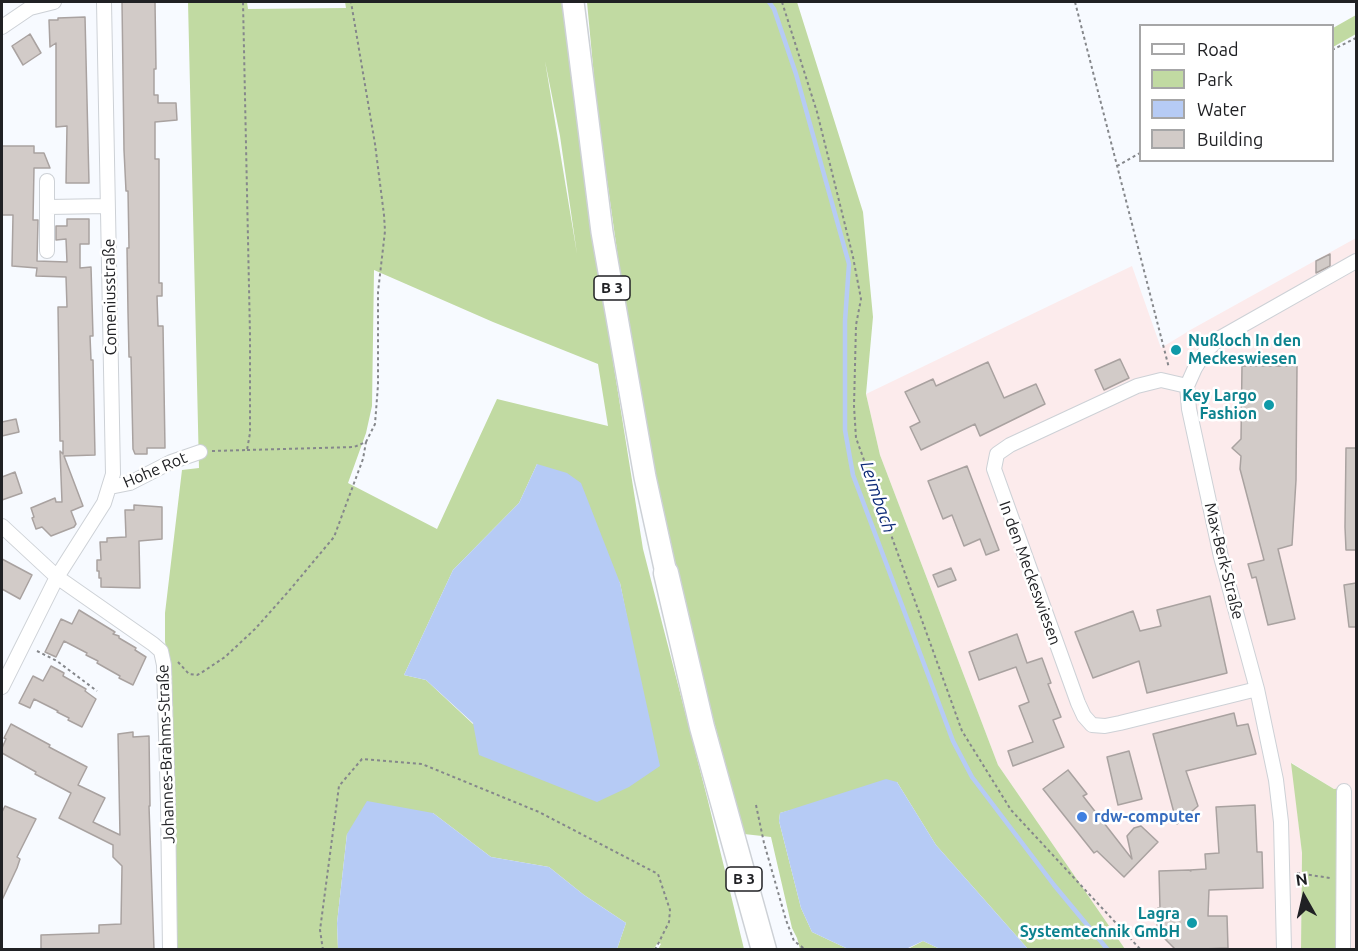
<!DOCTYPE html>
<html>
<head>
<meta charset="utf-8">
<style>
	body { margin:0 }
	#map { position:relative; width:1358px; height:951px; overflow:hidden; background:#f7faff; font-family:Ubuntu,sans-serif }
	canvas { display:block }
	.frame { position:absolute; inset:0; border:3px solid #202124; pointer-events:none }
	.legend { position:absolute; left:1139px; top:24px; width:195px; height:138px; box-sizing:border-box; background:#fff; border:2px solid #a6a6a7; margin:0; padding:8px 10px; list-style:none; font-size:18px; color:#202124 }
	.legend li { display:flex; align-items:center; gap:12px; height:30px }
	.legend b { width:30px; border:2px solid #a6a6a7 }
	.north { position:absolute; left:1274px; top:867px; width:60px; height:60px; -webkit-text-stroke:4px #fff; paint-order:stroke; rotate:352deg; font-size:16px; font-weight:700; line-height:24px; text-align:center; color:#202124 }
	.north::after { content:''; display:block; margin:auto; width:21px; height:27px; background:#202124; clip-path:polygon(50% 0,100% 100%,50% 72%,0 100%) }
</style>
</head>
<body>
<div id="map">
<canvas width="1358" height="951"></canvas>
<div class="frame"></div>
<ul class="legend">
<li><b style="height:8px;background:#fff"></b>Road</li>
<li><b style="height:16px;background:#c1daa2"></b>Park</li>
<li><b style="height:16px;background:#b6cbf5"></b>Water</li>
<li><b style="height:16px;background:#d2cbc8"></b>Building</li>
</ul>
<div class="north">N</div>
</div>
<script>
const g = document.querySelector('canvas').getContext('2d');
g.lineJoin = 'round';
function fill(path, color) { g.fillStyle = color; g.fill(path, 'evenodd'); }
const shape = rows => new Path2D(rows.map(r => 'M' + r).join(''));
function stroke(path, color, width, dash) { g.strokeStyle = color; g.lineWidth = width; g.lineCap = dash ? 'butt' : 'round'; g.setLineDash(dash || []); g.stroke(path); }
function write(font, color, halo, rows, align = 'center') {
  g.font = font + ' Ubuntu,sans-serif'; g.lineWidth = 5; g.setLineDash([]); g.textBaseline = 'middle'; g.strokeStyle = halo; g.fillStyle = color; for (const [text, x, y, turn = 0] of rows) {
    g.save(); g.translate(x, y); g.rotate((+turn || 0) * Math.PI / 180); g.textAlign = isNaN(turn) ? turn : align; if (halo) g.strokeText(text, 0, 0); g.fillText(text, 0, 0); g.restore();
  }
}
const industrial = shape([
	[1356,238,1356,949,1337,949,1336,886,1341,788,1334,789,1292,763,1302,853,1301,949,1125,949,998,765,880,455,866,394,1132,266,1161,348,1192,329]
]);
const green = shape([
	[188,2,247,2,248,9,346,8,345,2,562,2,592,230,643,549,708,801,744,949,658,949,661,944,658,942,654,949,617,949,626,923,584,895,549,867,491,857,433,813,347,834,337,923,338,949,175,949,172,699,165,641,165,613,182,470,199,468],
	[545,61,560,136,577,254],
	[374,270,493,322,598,364,608,426,497,399,437,529,348,483,366,433,372,406],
	[537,464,620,583,634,653,473,724,426,680,404,675,453,570,519,503],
	[587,2,797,2,863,212,873,317,866,394,880,455,998,765,1125,949,1028,949,936,845,897,782,780,813,779,821,801,908,812,932,848,949,800,949,797,938,792,928,771,837,744,834,683,605,648,444,625,307,597,109],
	[1356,15,1356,34,1333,47,1333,28],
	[1291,763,1334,789,1341,788,1336,886,1337,949,1301,949,1302,853],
	[923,941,940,949,906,950]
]);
const water = shape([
	[537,464,567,473,581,483,620,583,660,766,629,787,597,802,479,755,473,723,426,680,404,675,453,570,519,503],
	[886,779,897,782,936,845,1028,949,940,949,923,941,906,949,848,949,812,932,801,908,779,821,780,813],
	[367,801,433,813,491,857,549,867,584,895,626,923,617,949,338,949,337,923,347,834]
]);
const stream = shape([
	[769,2,774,9,796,74,849,264,845,321,845,430,853,475,953,741,972,777,1054,885,1108,950]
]);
const building = shape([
	[122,2,155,2,156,69,154,69,154,95,158,95,158,103,176,103,177,120,155,122,155,159,159,159,159,283,162,283,162,296,157,296,158,326,163,326,165,448,147,448,147,454,135,454,133,449,131,357,129,357,128,312,127,248,129,248,128,191,126,191,124,150,122,2],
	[85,17,89,183,66,183,67,126,56,127,56,43,50,47,49,20,58,20,58,18,85,17],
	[30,34,41,53,23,65,12,46,30,34],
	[2,146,34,146,34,153,44,153,50,168,34,168,33,220,38,220,37,261,67,262,66,239,56,240,56,226,67,226,67,219,89,219,89,244,80,244,80,268,91,267,93,336,90,336,91,360,93,360,95,455,64,456,83,506,71,511,76,524,74,527,51,536,42,527,36,529,32,518,34,517,31,508,55,498,56,502,62,502,60,451,63,454,63,441,60,441,58,307,67,307,66,277,36,276,37,268,12,266,13,215,2,215,2,146],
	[1330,254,1330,266,1316,273,1316,261,1330,254],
	[1120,359,1129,378,1104,390,1095,370,1120,359],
	[988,362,1004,398,1036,384,1045,404,980,436,975,424,921,450,910,427,920,422,905,392,933,379,936,386,988,362],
	[1242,366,1297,366,1296,480,1292,545,1278,549,1295,619,1268,625,1256,577,1252,578,1248,564,1264,560,1240,469,1241,456,1232,448,1241,439,1242,366],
	[16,419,19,432,2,436,2,422,16,419],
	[1346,448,1356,448,1356,550,1346,550,1345,527,1346,448],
	[967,466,999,550,986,555,980,539,964,546,952,515,943,519,928,481,967,466],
	[15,472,22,493,2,500,2,477,15,472],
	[134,505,162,507,162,539,139,541,140,588,101,587,101,578,99,578,99,571,97,571,97,560,101,560,100,542,107,542,107,538,126,537,125,510,134,510,134,505],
	[2,559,32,575,20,599,2,589,2,559],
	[951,568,956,580,938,587,933,575,951,568],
	[1356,583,1356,627,1349,627,1344,585,1356,583],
	[1210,596,1227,673,1147,693,1139,661,1093,678,1075,632,1133,611,1140,631,1161,626,1157,610,1210,596],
	[79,610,115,632,113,634,119,636,119,638,136,648,135,650,146,657,133,685,119,678,120,676,97,663,98,661,86,655,87,653,64,641,56,657,45,652,61,619,72,624,79,610],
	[1017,634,1027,663,1042,658,1051,683,1048,684,1061,717,1053,720,1064,747,1013,766,1008,751,1033,742,1019,706,1029,702,1016,667,979,680,969,652,1017,634],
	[51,666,64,673,63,676,86,689,85,691,96,699,82,727,68,720,69,718,57,712,58,711,34,699,30,708,19,703,33,676,43,681,51,666],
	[1234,713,1237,726,1248,724,1256,754,1186,771,1198,806,1177,824,1153,734,1234,713],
	[11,724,50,745,49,747,87,767,78,785,105,798,93,822,120,835,118,734,133,732,133,737,149,736,150,806,149,806,154,950,41,950,41,935,99,933,99,925,121,924,122,866,113,857,113,845,59,818,71,793,35,774,36,772,2,753,2,748,6,739,4,738,11,724],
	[1129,751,1142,799,1118,805,1107,757,1129,751],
	[1068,770,1087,794,1083,796,1132,859,1127,836,1134,828,1141,826,1158,842,1124,877,1097,851,1094,853,1043,789,1068,770],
	[1255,805,1257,852,1262,852,1263,888,1209,890,1208,916,1227,916,1228,948,1176,950,1157,931,1158,908,1160,908,1159,871,1189,870,1191,871,1190,870,1206,869,1205,854,1219,853,1216,807,1255,805],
	[5,806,36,819,17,857,20,859,17,868,2,900,2,812,5,806]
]);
const path = shape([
	[782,2,817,112,853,257,861,299,856,325,854,406,856,438,962,731,1011,810,1141,950],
	[1075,2,1169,368],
	[1332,50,1356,38],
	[1117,166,1140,153],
	[247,450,354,447,366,442,375,424,378,385,378,292,385,231,384,215,375,144,351,2],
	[212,451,247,450,250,433,250,335,243,2],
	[37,651,57,661,97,691],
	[178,662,189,674,197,675,201,673,225,657,255,629,288,592,334,537,363,459,366,442],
	[756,805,764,843,786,920,794,941,806,950],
	[1297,873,1330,878],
	[323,950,320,930,339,786,362,759,422,764,539,812,658,874,670,910,669,922,655,950]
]);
const street = shape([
	[2,27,30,8,54,2],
	[48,207,107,206],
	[47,251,47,181],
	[1187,386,1161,380,1137,386,1010,445,997,454,994,469,1078,703,1084,716,1092,725,1105,726,1120,723,1257,689],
	[110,487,130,483,171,462,200,452],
	[2,526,57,577,153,644,161,651,164,665,168,803,170,950],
	[2,687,57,577,104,503,113,474,104,2],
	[1284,950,1281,822,1276,780,1257,689,1221,557,1189,409,1187,386,1195,368,1205,352,1220,338,1356,261],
	[1343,950,1344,791]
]);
const primary = shape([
	[573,2,602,232,645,477,666,573]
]);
const highway = shape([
	[666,573,702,727,764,950]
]);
const markers = [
	[1176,350,6,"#0f9aa8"],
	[1269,405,6,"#0f9aa8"],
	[1082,817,6,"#3f7fe0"],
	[1192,923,6,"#0f9aa8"]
];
const shields = [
	[612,288,36],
	[744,879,36]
];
const shieldNames = [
	["B 3",612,288],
	["B 3",744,879]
];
const streetNames = [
	["Comeniusstraße",110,297,-91],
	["Hohe Rot",155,470,-23],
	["Max-Berk-Straße",1224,561,76],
	["In den Meckeswiesen",1030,573,70],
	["Johannes-Brahms-Straße",166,754,-92]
];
const cultureNames = [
	["Nußloch In den",1188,341,"left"],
	["Meckeswiesen",1188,359,"left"],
	["Key Largo",1257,396],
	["Fashion",1257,414],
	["Lagra",1180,914],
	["Systemtechnik GmbH",1180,932]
];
const shopNames = [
	["rdw-computer",1094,817]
];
const waterNames = [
	["Leimbach",878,497,71]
];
fill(industrial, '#fcebec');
fill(green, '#c1daa2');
fill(water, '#b6cbf5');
stroke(stream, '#b6cbf5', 4.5);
fill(building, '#d2cbc8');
stroke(building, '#a9a2a0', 1.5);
stroke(street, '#cdd1d6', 16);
stroke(primary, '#cdd1d6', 24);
stroke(highway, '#cdd1d6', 27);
stroke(path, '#85878b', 2, [3, 3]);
stroke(street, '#fff', 14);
stroke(primary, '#fff', 21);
stroke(highway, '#fff', 24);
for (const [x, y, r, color] of markers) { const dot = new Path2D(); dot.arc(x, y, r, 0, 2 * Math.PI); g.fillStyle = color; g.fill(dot); stroke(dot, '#fff', 2); }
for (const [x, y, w] of shields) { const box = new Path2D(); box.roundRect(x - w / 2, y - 12, w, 24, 4.5); g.fillStyle = '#fff'; g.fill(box); stroke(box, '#202124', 1.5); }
write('bold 15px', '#202124', null, shieldNames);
write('16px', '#202124', '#fff', streetNames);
write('bold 16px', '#0d838f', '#fff', cultureNames, 'right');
write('bold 16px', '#366cbe', '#fff', shopNames, 'left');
write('italic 18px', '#0c2a77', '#fff', waterNames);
</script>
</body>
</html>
